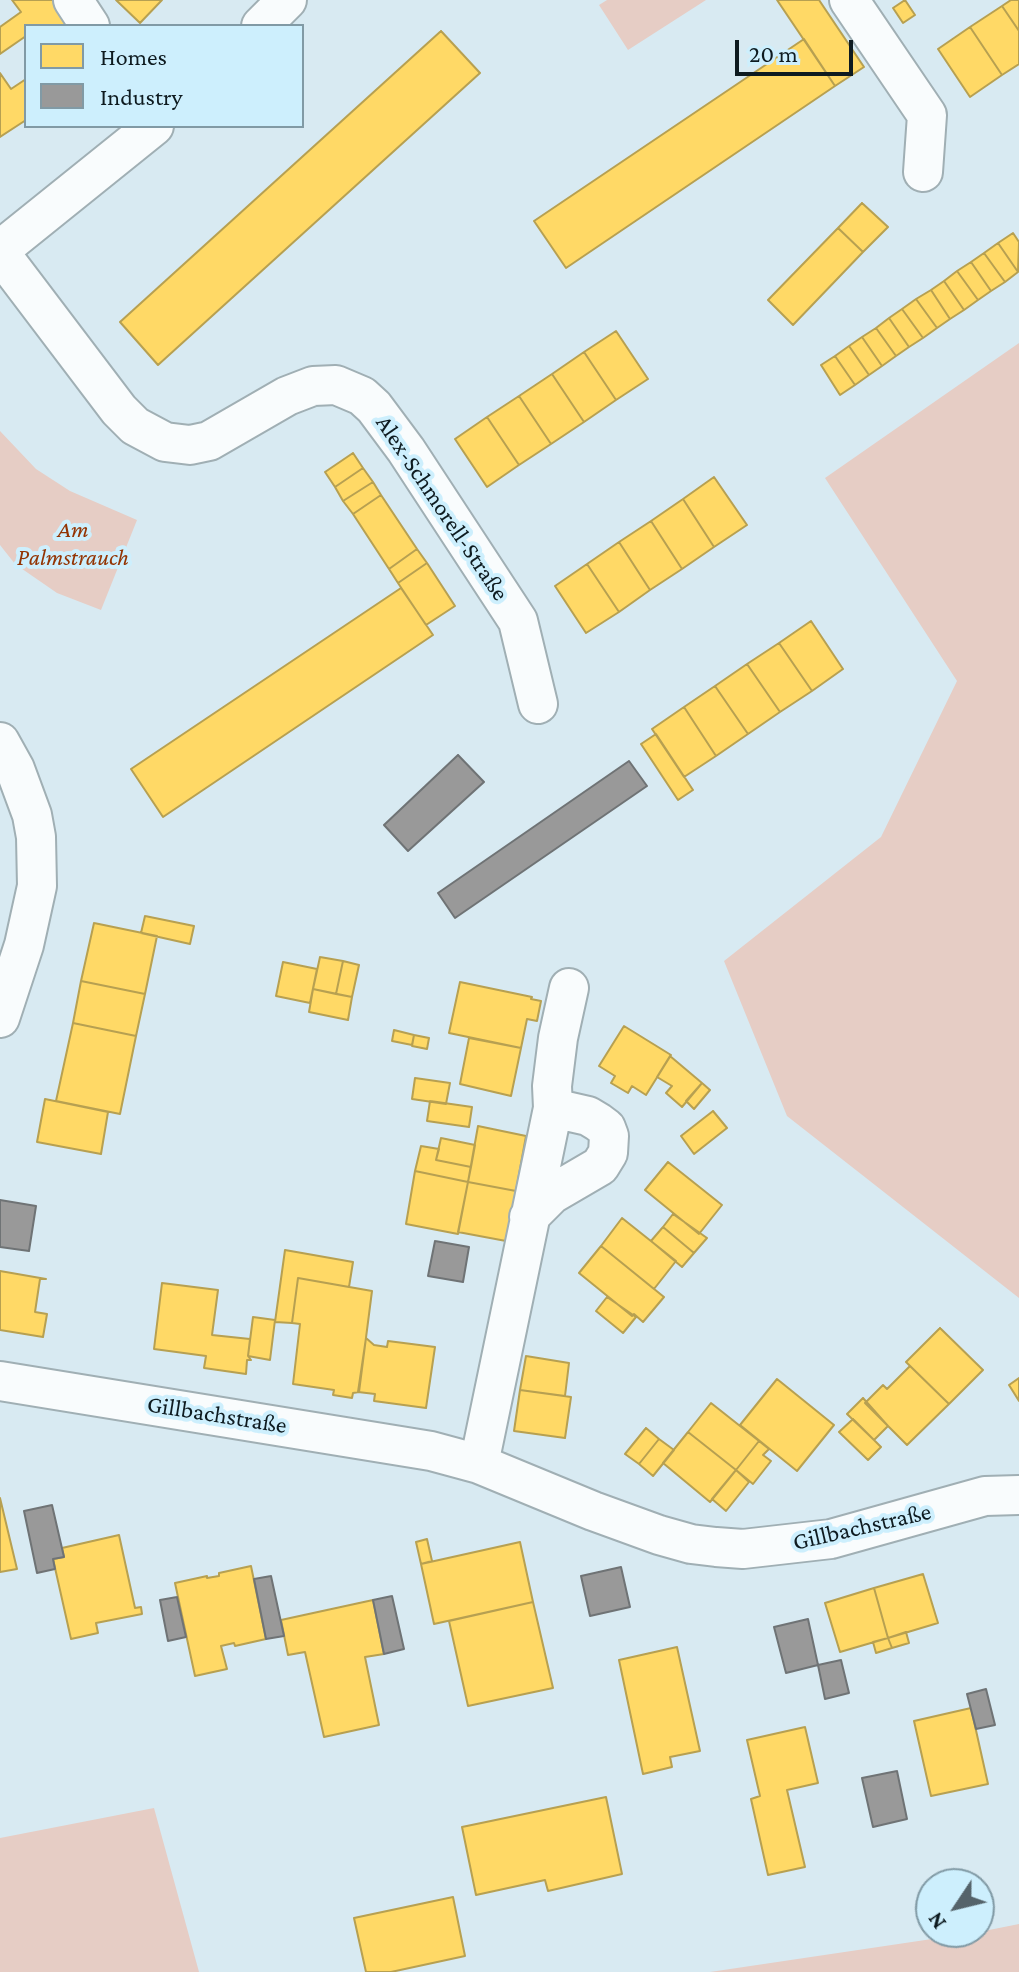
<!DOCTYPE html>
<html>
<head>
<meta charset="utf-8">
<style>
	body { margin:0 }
	#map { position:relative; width:1019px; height:1972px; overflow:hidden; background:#d8eaf2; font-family:"Crimson Pro",serif }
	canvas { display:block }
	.legend { position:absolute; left:24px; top:24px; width:280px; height:104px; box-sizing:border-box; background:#cdeffd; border:2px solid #819aa5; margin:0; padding:10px 14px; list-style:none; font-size:24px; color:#0e1b20 }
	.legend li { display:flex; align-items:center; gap:16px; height:40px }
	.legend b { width:40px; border:2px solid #819aa5 }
	.north { position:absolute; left:915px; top:1868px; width:80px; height:80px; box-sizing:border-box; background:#cdeffd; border:2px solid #819aa5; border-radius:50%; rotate:235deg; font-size:22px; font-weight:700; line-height:32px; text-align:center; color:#0e1b20 }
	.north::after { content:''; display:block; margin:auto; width:28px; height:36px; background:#55636a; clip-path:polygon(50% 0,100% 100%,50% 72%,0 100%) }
	.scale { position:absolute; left:735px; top:40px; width:118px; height:36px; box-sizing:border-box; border:4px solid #0e1b20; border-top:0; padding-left:10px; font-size:24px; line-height:28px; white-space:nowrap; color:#0e1b20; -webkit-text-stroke:6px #cdeffd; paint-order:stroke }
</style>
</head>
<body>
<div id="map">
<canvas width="1019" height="1972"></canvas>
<ul class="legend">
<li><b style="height:22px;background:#ffd966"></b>Homes</li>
<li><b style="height:22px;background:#999"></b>Industry</li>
</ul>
<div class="north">N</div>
<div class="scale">20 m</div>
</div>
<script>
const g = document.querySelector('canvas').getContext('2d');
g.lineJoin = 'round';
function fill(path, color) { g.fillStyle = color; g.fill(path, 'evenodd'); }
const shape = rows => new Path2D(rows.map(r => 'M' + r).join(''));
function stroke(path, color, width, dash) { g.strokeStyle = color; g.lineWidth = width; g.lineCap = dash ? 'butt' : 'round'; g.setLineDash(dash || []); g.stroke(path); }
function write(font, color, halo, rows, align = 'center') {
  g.font = font + ' "Crimson Pro",serif'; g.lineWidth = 8; g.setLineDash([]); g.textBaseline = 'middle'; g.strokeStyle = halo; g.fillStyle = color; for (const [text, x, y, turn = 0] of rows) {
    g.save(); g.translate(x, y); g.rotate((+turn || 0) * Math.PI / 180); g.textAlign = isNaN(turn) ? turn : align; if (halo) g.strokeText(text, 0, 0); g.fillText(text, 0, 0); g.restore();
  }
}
const green = shape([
	[607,0,706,0,628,50,599,5],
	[1019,343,1019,1298,787,1116,724,961,881,837,957,681,825,478],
	[0,431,36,469,70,491,137,520,101,610,57,593,15,564,0,545],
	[154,1808,199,1972,0,1972,0,1838],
	[1019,1924,1019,1972,710,1972,979,1932]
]);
const homes = shape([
	[12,0,55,0,73,26,26,26,26,36,0,54,0,27,21,12,12,0],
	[116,0,162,0,140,23,116,0],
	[777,0,819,0,864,67,835,86,777,0],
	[905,0,915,15,903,23,893,8,905,0],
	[1011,0,1019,0,1019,31,1002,6,1011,0],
	[1002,6,1019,31,1019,64,1002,75,970,27,1002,6],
	[970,27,1002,75,970,97,938,49,970,27],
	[441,31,480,73,158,365,120,322,441,31],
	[804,39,835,86,566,268,534,221,804,39],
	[0,73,11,89,26,79,26,120,0,137,0,73],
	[862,203,888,227,863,252,838,228,862,203],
	[838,228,863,252,793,325,768,300,838,228],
	[1013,233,1019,242,1018,272,998,243,1013,233],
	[998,243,1018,272,1005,282,984,253,998,243],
	[984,253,1005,282,991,291,971,262,984,253],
	[971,262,991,291,978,300,957,271,971,262],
	[957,271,978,300,964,310,944,281,957,271],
	[944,281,964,310,950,319,931,290,944,281],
	[931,290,950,319,937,328,916,299,931,290],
	[916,299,937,328,923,338,902,309,916,299],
	[902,309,923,338,909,347,889,318,902,309],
	[889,318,909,347,896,356,876,328,889,318],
	[876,328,896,356,882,366,862,337,876,328],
	[616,331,648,379,616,400,584,352,616,331],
	[862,337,882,366,869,375,849,346,862,337],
	[849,346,869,375,855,385,835,356,849,346],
	[584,352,616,400,584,422,552,374,584,352],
	[835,356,855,385,840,395,821,365,835,356],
	[552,374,584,422,551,444,519,396,552,374],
	[519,396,551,444,519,465,487,417,519,396],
	[487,417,519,465,487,487,455,439,487,417],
	[353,453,363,468,335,487,325,472,353,453],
	[363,468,373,482,343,501,335,487,363,468],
	[714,477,747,525,714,547,683,499,714,477],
	[373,482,381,495,353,514,343,501,373,482],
	[381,495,417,549,389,569,353,514,381,495],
	[683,499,714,547,682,569,651,521,683,499],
	[651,521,682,569,650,590,619,542,651,521],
	[619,542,650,590,619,612,587,564,619,542],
	[417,549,427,563,398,583,389,569,417,549],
	[427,563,455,606,426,625,398,583,427,563],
	[587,564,619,612,586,633,555,586,587,564],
	[401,588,433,635,163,817,131,769,401,588],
	[811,621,843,669,812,691,779,643,811,621],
	[779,643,812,691,780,712,747,664,779,643],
	[747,664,780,712,748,734,715,686,747,664],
	[715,686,748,734,716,756,684,707,715,686],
	[684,707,716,756,684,777,652,729,684,707],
	[656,734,693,790,678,800,641,744,656,734],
	[145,916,194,926,190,944,141,933,145,916],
	[94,923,157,936,145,994,81,981,94,923],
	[320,957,343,961,336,994,313,989,320,957],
	[343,961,359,965,352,997,336,994,343,961],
	[283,962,317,969,310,1003,276,996,283,962],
	[81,981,145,994,136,1036,73,1023,81,981],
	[460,982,532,997,531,999,541,1001,537,1021,527,1019,521,1048,449,1033,460,982],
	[313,989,352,997,348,1020,309,1012,313,989],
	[73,1023,136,1036,120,1114,56,1101,73,1023],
	[624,1026,671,1055,646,1095,632,1086,628,1093,611,1083,615,1076,599,1066,624,1026],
	[394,1030,414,1035,412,1045,392,1041,394,1030],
	[414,1035,429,1038,427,1049,412,1046,414,1035],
	[469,1038,521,1048,511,1096,460,1084,469,1038],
	[670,1056,702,1083,682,1107,666,1093,672,1086,657,1077,670,1056],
	[415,1078,450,1083,446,1104,412,1099,415,1078],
	[702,1083,710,1090,694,1109,686,1101,702,1083],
	[45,1099,108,1112,101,1154,37,1142,45,1099],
	[430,1101,472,1107,469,1127,427,1121,430,1101],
	[713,1111,727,1128,694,1154,681,1136,713,1111],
	[478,1126,526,1136,516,1191,468,1182,478,1126],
	[441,1138,475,1145,471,1167,436,1160,441,1138],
	[421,1146,439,1149,436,1160,471,1167,468,1182,415,1171,421,1146],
	[668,1162,722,1205,699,1234,645,1190,668,1162],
	[415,1171,468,1182,458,1234,406,1224,415,1171],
	[468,1182,516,1191,506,1241,458,1232,468,1182],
	[673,1214,707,1238,694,1253,663,1227,673,1214],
	[622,1218,676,1261,654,1289,601,1246,622,1218],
	[663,1227,694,1253,682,1267,651,1241,663,1227],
	[601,1246,664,1297,643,1322,634,1314,632,1316,579,1273,601,1246],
	[285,1250,353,1262,349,1287,298,1278,292,1323,275,1322,285,1250],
	[0,1271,46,1279,40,1279,35,1312,47,1314,43,1337,0,1330,0,1271],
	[298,1278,372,1291,359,1392,353,1393,352,1398,333,1395,334,1390,293,1384,300,1324,292,1323,298,1278],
	[162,1283,218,1290,212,1335,250,1339,248,1356,251,1360,247,1360,246,1374,204,1368,206,1356,154,1349,162,1283],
	[607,1297,636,1317,623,1333,596,1311,607,1297],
	[253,1317,275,1320,270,1360,248,1356,253,1317],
	[940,1328,983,1370,949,1404,906,1362,940,1328],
	[366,1338,374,1345,387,1347,388,1341,435,1347,426,1408,374,1401,375,1394,358,1392,366,1338],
	[526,1356,569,1363,565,1396,520,1390,526,1356],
	[910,1366,949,1404,907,1445,865,1403,883,1385,887,1389,910,1366],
	[1019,1378,1019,1401,1009,1385,1019,1378],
	[777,1379,834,1425,797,1471,740,1425,777,1379],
	[520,1390,571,1397,565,1438,514,1431,520,1390],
	[863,1398,888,1426,874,1440,847,1414,863,1398],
	[711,1403,759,1441,736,1470,688,1432,711,1403],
	[853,1419,881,1447,868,1460,839,1432,853,1419],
	[646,1428,659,1439,639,1464,625,1454,646,1428],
	[688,1432,736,1470,710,1502,663,1463,688,1432],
	[659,1439,674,1450,653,1476,639,1464,659,1439],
	[759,1441,769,1449,763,1455,771,1461,753,1484,736,1470,759,1441],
	[736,1470,749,1482,726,1511,712,1499,736,1470],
	[0,1498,17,1569,0,1572,0,1498],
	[119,1535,135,1608,141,1607,142,1614,96,1623,98,1633,71,1639,53,1559,64,1557,62,1548,119,1535],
	[427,1539,432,1561,421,1564,416,1542,427,1539],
	[520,1542,533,1602,434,1624,421,1564,520,1542],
	[251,1566,266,1639,235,1646,234,1643,221,1646,227,1669,195,1676,175,1583,207,1576,207,1578,219,1576,219,1573,251,1566],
	[923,1574,938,1623,888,1638,874,1588,923,1574],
	[874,1588,888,1638,840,1652,825,1603,874,1588],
	[373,1600,384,1654,365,1657,379,1725,324,1737,305,1652,288,1655,281,1620,373,1600],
	[533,1602,553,1688,468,1706,449,1621,533,1602],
	[906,1632,909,1643,892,1648,888,1638,906,1632],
	[888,1638,892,1648,876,1653,873,1642,888,1638],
	[677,1647,700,1751,670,1757,672,1767,643,1774,619,1660,677,1647],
	[971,1708,988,1784,931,1796,914,1721,971,1708],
	[805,1727,818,1783,787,1790,805,1867,768,1875,751,1799,760,1796,747,1740,805,1727],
	[606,1797,622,1874,548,1891,545,1880,476,1895,462,1827,606,1797],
	[453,1897,465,1956,391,1972,366,1972,354,1918,453,1897]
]);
const industry = shape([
	[458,755,484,782,408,851,384,825,458,755],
	[629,761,647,786,455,918,438,893,629,761],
	[0,1200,36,1206,29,1251,0,1247,0,1200],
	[435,1241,469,1247,463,1282,428,1276,435,1241],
	[52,1505,64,1557,53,1559,55,1569,37,1573,24,1511,52,1505],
	[621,1567,630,1607,590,1616,581,1576,621,1567],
	[271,1576,284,1636,266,1639,254,1579,271,1576],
	[392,1596,404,1649,384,1654,373,1600,392,1596],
	[177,1597,186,1637,168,1641,160,1600,177,1597],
	[808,1619,818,1665,786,1673,774,1627,808,1619],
	[841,1660,849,1693,825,1699,818,1665,841,1660],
	[986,1689,995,1725,976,1729,967,1694,986,1689],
	[897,1771,907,1819,873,1827,862,1778,897,1771]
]);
const minor = shape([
	[73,0,90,26],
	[849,0,927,115,923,172],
	[261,26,287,0],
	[0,250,154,126],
	[0,253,119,410,135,426,165,442,190,445,209,441,287,396,313,386,336,385,362,396,374,407,406,450,518,621,538,704],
	[0,742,15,769,32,815,36,837,37,886,24,945,0,1018],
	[529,1217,552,1194,600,1166,608,1153,609,1136,606,1128,598,1122,588,1116,553,1108],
	[0,1381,431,1451,479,1464,593,1511,659,1535,691,1544,716,1547,743,1549,831,1539,985,1496,1019,1495],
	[479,1464,553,1108,552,1086,558,1038,569,988]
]);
const streetNames = [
	["Alex-Schmorell-Straße",442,508,56],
	["Gillbachstraße",217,1415,9],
	["Gillbachstraße",862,1527,-13]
];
const parkNames = [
	["Am",73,530],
	["Palmstrauch",73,558]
];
fill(green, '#e6cdc5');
fill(homes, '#ffd966');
stroke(homes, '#b7a051', 2);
fill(industry, '#999');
stroke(industry, '#6f7375', 2);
stroke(minor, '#a0afb4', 42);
stroke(minor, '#f9fcfd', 38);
write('24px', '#0e1b20', '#cdeffd', streetNames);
write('italic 24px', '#933403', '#cdeffd', parkNames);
</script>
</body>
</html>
